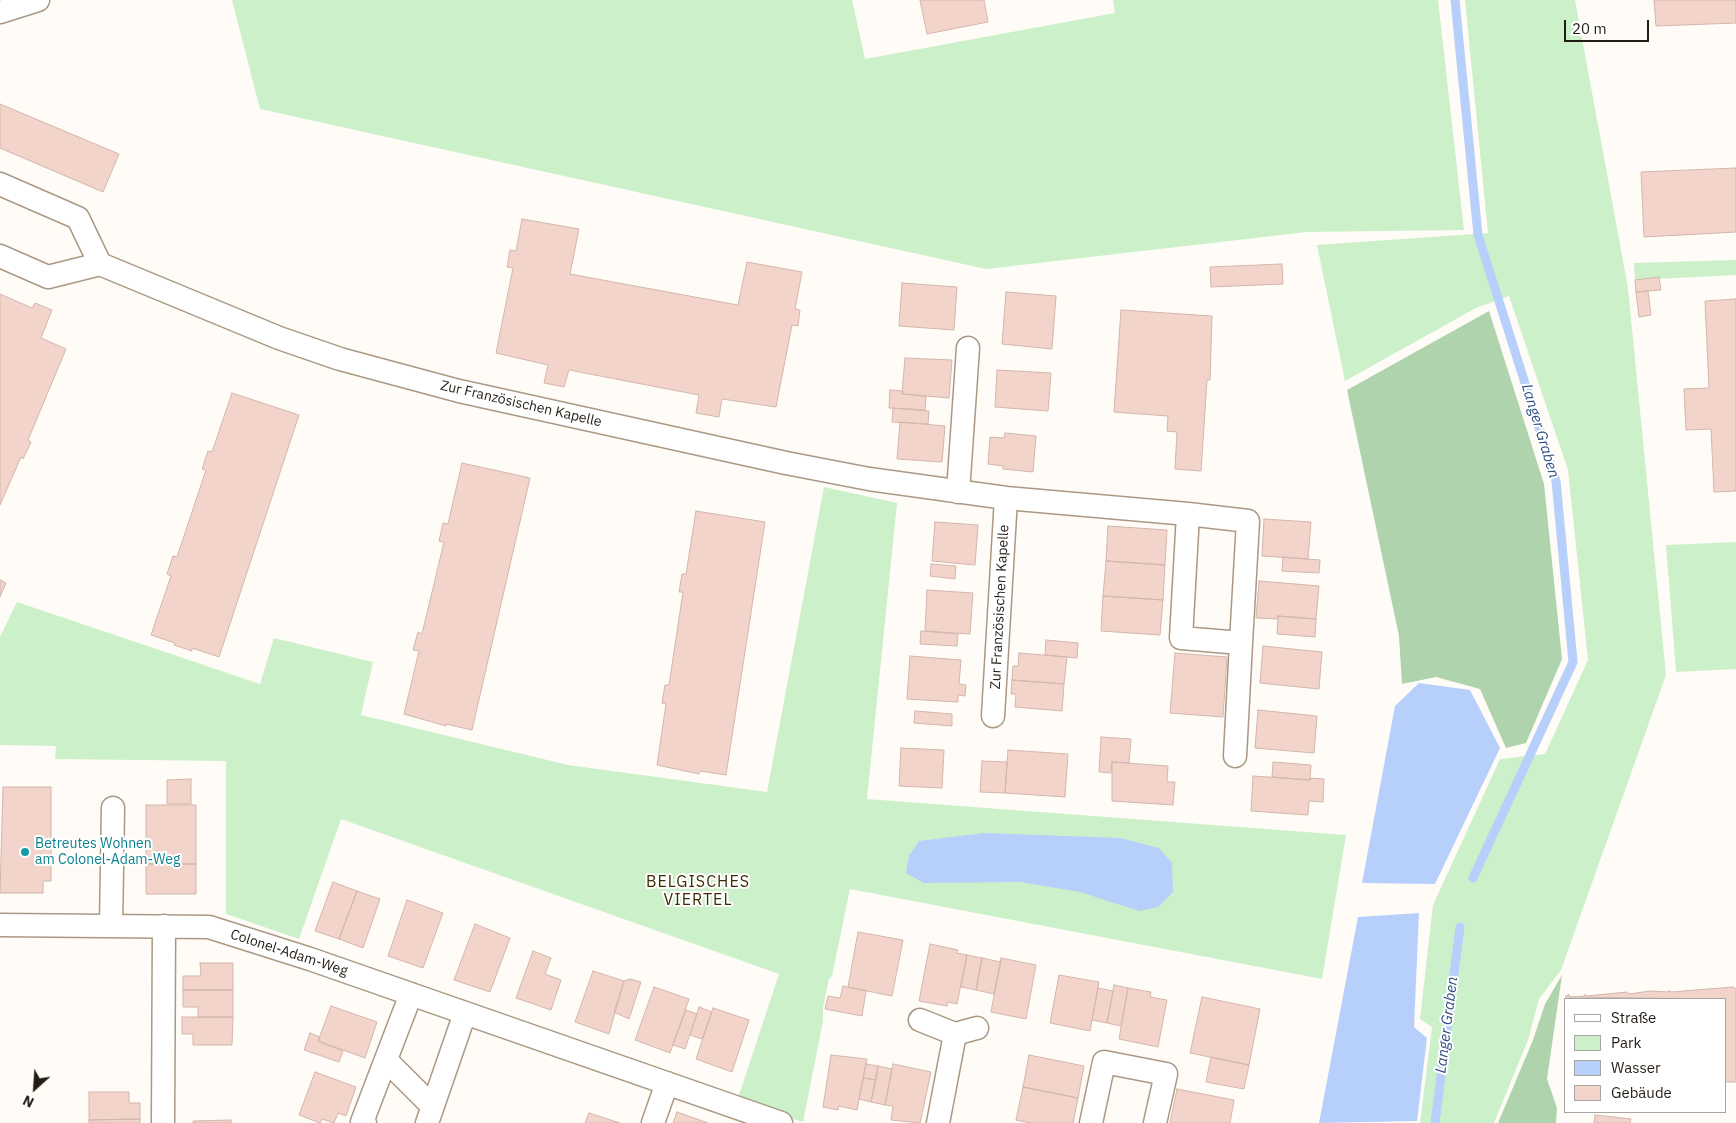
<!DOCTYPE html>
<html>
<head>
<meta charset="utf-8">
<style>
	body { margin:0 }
	#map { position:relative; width:1736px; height:1123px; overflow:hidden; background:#fffbf6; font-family:"IBM Plex Sans",sans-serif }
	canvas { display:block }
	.legend { position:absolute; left:1564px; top:998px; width:162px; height:115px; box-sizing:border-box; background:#fff; border:1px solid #a7a4a1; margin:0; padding:6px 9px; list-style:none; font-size:15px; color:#231c14 }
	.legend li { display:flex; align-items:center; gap:10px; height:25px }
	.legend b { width:25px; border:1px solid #a7a4a1 }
	.north { position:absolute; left:10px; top:1063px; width:50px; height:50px; -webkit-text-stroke:4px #fff; paint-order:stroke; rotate:206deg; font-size:14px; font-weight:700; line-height:20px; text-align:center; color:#231c14 }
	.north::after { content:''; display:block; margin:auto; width:18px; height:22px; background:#231c14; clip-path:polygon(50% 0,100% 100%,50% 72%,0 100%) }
	.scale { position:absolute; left:1564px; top:20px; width:85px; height:22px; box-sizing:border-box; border:2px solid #231c14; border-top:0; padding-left:6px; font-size:15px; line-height:18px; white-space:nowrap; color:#231c14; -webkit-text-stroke:4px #fff; paint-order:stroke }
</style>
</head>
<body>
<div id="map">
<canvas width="1736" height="1123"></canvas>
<ul class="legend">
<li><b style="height:6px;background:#fff"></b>Straße</li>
<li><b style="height:14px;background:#ccf1ca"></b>Park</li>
<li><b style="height:14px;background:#b7cffb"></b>Wasser</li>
<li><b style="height:14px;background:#f2d4ca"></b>Gebäude</li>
</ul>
<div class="north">N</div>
<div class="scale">20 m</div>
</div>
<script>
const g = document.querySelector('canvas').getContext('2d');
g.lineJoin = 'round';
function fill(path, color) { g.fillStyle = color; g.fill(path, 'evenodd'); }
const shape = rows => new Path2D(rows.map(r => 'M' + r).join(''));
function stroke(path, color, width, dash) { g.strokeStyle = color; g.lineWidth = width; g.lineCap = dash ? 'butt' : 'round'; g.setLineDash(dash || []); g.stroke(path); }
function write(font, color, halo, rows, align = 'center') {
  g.font = font + ' "IBM Plex Sans",sans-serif'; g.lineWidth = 4; g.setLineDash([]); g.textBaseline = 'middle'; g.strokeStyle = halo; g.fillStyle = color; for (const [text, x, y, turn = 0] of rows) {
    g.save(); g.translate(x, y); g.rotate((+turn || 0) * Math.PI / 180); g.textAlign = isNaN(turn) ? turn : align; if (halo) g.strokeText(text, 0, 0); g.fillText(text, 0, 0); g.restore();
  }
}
const green = shape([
	[232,0,852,0,865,59,1115,13,1113,0,1438,0,1464,230,1307,232,986,269,260,109],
	[1465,0,1575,0,1628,288,1666,675,1561,970,1539,999,1528,1040,1494,1123,1420,1123,1432,1027,1420,1019,1433,905,1500,759,1545,754,1588,660,1568,470,1509,296,1476,308,1345,381,1317,245,1488,233],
	[1736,260,1736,275,1635,280,1634,263],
	[824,487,897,503,867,799,1346,835,1322,979,850,889,832,976,829,979,823,1007,823,1021,803,1122,737,1101,779,974,341,819,299,939,226,914,226,761,55,759,56,746,0,745,0,637,17,602,260,684,274,638,373,662,361,715,568,765,767,792],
	[1736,542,1736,669,1676,672,1666,545]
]);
const forest = shape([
	[1489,311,1544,484,1562,659,1526,743,1506,748,1480,689,1436,677,1402,684,1399,636,1347,390],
	[1562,975,1547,1079,1557,1108,1556,1123,1498,1123,1533,1040,1545,1004]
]);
const water = shape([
	[1419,683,1470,690,1500,748,1435,884,1362,883,1395,706],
	[984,833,1120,838,1159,848,1172,863,1173,892,1158,907,1139,911,1080,892,1020,882,924,883,906,873,909,856,919,841],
	[1419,913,1414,1027,1427,1038,1417,1121,1319,1123,1358,917]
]);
const stream = shape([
	[1455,0,1478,235,1556,481,1573,662,1473,878],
	[1435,1123,1460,927]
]);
const building = shape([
	[920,0,984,0,988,22,927,34,920,0],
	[1654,0,1736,0,1736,23,1656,26,1654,0],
	[0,104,119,154,103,192,0,148,0,104],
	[1736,168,1736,232,1644,237,1641,172,1736,168],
	[522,219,579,229,570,274,738,305,747,262,802,272,795,309,800,310,798,326,792,325,776,407,722,399,719,417,696,413,699,395,569,370,564,387,544,383,548,365,496,353,513,268,507,267,510,250,516,251,522,219],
	[1282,264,1283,284,1211,287,1210,267,1282,264],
	[1659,277,1661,290,1636,292,1635,280,1659,277],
	[902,283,957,287,954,330,899,326,902,283],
	[1648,291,1651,315,1639,317,1636,292,1648,291],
	[1006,292,1056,296,1052,349,1002,344,1006,292],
	[0,294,32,308,35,303,52,310,41,338,66,349,28,440,31,442,23,459,21,457,0,505,0,294],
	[1736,299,1736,491,1714,492,1711,429,1686,430,1684,389,1709,388,1705,301,1736,299],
	[1121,310,1212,316,1210,380,1207,380,1201,471,1175,469,1177,432,1167,431,1168,416,1114,412,1121,310],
	[905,358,952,360,949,398,902,394,905,358],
	[997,370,1051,373,1048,411,995,407,997,370],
	[890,390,903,391,902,394,926,396,925,410,889,408,890,390],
	[232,393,299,415,219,657,192,648,192,651,174,645,175,643,151,635,171,576,167,574,173,556,177,557,206,470,202,469,208,451,212,452,232,393],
	[893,408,929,411,928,424,892,422,893,408],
	[900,422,945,426,942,462,897,459,900,422],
	[1005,433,1036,436,1033,472,1003,469,1003,466,988,464,990,437,1004,438,1005,433],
	[462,463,530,478,472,730,446,724,446,726,404,714,419,651,413,650,418,632,422,634,444,542,439,541,443,523,448,524,462,463],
	[696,511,765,522,726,775,700,771,699,774,657,765,666,704,662,703,665,685,669,685,683,592,679,592,682,574,686,574,696,511],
	[1264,519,1311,522,1308,559,1262,556,1264,519],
	[935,522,978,525,975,565,932,561,935,522],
	[1108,526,1167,530,1165,565,1106,561,1108,526],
	[1283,557,1320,560,1319,573,1282,571,1283,557],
	[1106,561,1165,565,1163,600,1103,596,1106,561],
	[931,564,956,566,955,579,930,576,931,564],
	[0,580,6,583,0,597,0,580],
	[1259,581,1319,586,1316,619,1278,616,1278,619,1256,618,1259,581],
	[927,590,973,593,970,634,925,631,927,590],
	[1103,596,1163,600,1160,635,1101,631,1103,596],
	[1278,616,1316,619,1315,637,1277,634,1278,616],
	[921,631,958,634,957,646,920,644,921,631],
	[1046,640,1078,643,1077,658,1045,655,1046,640],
	[1263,646,1322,652,1319,689,1260,683,1263,646],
	[1019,653,1067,657,1064,684,1012,680,1013,666,1018,666,1019,653],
	[1175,653,1227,657,1223,717,1170,713,1175,653],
	[910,656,961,660,959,684,966,685,965,696,958,695,958,702,907,699,910,656],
	[1012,680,1064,684,1062,711,1015,707,1016,694,1011,694,1012,680],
	[1258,710,1317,716,1314,753,1255,748,1258,710],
	[915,711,952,714,952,726,914,723,915,711],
	[1101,737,1131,739,1129,763,1112,762,1111,773,1099,772,1101,737],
	[901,748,944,750,942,788,899,786,901,748],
	[1008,750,1068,754,1065,797,1005,793,1008,750],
	[982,761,1007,762,1005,793,980,792,982,761],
	[1112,762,1168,766,1167,782,1175,782,1173,805,1112,801,1112,762],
	[1273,762,1311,765,1310,780,1272,777,1273,762],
	[1253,776,1310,780,1310,778,1324,779,1323,802,1309,801,1308,815,1251,811,1253,776],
	[191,779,191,804,167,804,167,780,191,779],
	[3,787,51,787,51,881,43,881,43,893,0,893,3,787],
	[146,805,196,805,196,864,146,864,146,805],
	[146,864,196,864,196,894,146,894,146,864],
	[333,882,357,891,339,939,315,931,333,882],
	[357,891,380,899,363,948,339,939,357,891],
	[407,900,443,913,423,968,388,956,407,900],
	[475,924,510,938,490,992,454,980,475,924],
	[858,932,903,940,892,996,848,987,858,932],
	[930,944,958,950,957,953,967,955,957,1004,948,1002,947,1006,919,1001,930,944],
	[533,951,551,958,545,974,561,980,551,1010,516,998,533,951],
	[967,955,982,958,976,990,961,987,967,955],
	[982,958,1001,962,994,994,976,990,982,958],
	[1001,958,1036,965,1026,1019,991,1012,1001,958],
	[200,963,233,963,233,990,183,990,183,976,201,976,200,963],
	[593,971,624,981,609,1034,575,1022,593,971],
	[1059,975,1099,982,1090,1031,1050,1023,1059,975],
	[630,979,641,982,629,1019,614,1012,624,981,630,979],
	[1114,985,1128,988,1121,1026,1107,1023,1114,985],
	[843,986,866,991,862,1016,825,1009,828,996,840,998,843,986],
	[654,987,689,999,670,1053,635,1040,654,987],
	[1733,987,1736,989,1736,1082,1725,1082,1725,999,1565,997,1569,994,1569,997,1585,996,1585,994,1587,996,1627,992,1629,994,1650,991,1669,992,1669,990,1671,992,1733,987],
	[1098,988,1113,991,1107,1023,1092,1020,1098,988],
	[1128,988,1151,992,1150,997,1167,1000,1158,1047,1119,1039,1128,988],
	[183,990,233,990,233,1017,198,1017,198,1007,183,1007,183,990],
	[1202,997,1260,1009,1249,1065,1190,1053,1202,997],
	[331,1006,377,1022,365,1058,318,1041,331,1006],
	[699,1007,712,1012,702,1039,690,1035,699,1007],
	[713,1008,749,1020,732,1072,696,1059,713,1008],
	[686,1010,697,1014,685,1049,673,1045,686,1010],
	[182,1017,233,1017,232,1045,193,1045,193,1034,182,1034,182,1017],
	[310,1033,320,1037,318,1041,343,1051,339,1062,304,1050,310,1033],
	[831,1055,867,1059,857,1110,839,1106,838,1110,823,1107,831,1055],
	[1029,1055,1084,1066,1078,1098,1023,1087,1029,1055],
	[1211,1057,1249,1065,1244,1089,1206,1082,1211,1057],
	[866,1064,878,1066,876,1080,863,1078,866,1064],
	[893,1064,931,1072,920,1123,891,1120,893,1106,885,1105,893,1064],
	[878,1066,892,1069,885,1105,871,1102,878,1066],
	[315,1072,356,1087,346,1116,338,1113,334,1123,322,1119,320,1123,299,1115,315,1072],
	[863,1078,876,1080,871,1102,859,1099,863,1078],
	[1023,1087,1078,1098,1073,1123,1031,1123,1016,1120,1023,1087],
	[1177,1089,1234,1100,1230,1123,1170,1123,1177,1089],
	[89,1092,129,1092,129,1103,140,1103,140,1119,89,1120,89,1092],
	[677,1112,708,1123,673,1123,677,1112],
	[589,1113,620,1123,585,1123,589,1113],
	[1595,1115,1631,1119,1630,1123,1594,1123,1595,1115],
	[140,1119,140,1123,89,1123,89,1120,140,1119],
	[231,1120,231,1123,193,1123,193,1121,231,1120]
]);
const minor = shape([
	[0,12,38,0],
	[0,184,78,218,100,264],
	[0,256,48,277,100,264,279,338,340,359,459,391,786,463,869,479,1006,498,1188,514,1181,638,1241,643,1235,756],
	[958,492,968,348],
	[1188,514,1248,521,1241,643],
	[993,716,1006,498],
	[0,925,209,927,310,959,781,1123],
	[111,926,113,808],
	[920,1020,955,1034,938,1123],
	[955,1034,977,1028],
	[386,1060,432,1106],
	[163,1123,164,926],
	[365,1123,362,1122,411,994],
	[427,1123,465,1013],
	[653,1123,667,1083],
	[1091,1123,1104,1062,1166,1074,1155,1123]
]);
const markers = [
	[25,852,5,"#0f9aa8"]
];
const streetNames = [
	["Zur Französischen Kapelle",521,404,13],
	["Zur Französischen Kapelle",1000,607,-87],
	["Colonel-Adam-Weg",289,953,18]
];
const cultureNames = [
	["Betreutes Wohnen",35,844],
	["am Colonel-Adam-Weg",35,860]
];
const waterNames = [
	["Langer Graben",1540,431,73],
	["Langer Graben",1447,1025,-83]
];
const quarterNames = [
	["BELGISCHES",698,882],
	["VIERTEL",698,900]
];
fill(green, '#ccf1ca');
fill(forest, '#afd3ad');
fill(water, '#b7cffb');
stroke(stream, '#b7cffb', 9);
fill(building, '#f2d4ca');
stroke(building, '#d3b6ad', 1);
stroke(minor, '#ab9884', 25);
stroke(minor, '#fff', 22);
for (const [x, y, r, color] of markers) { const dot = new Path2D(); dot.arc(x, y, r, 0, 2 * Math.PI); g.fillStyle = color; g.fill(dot); stroke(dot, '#fff', 2); }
write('14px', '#231c14', '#fff', streetNames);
write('14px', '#0d838f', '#fff', cultureNames, 'left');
write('italic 15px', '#314e84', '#fff', waterNames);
g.letterSpacing = '1px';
write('16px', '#3d2b02', '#fff', quarterNames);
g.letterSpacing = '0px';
</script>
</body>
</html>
